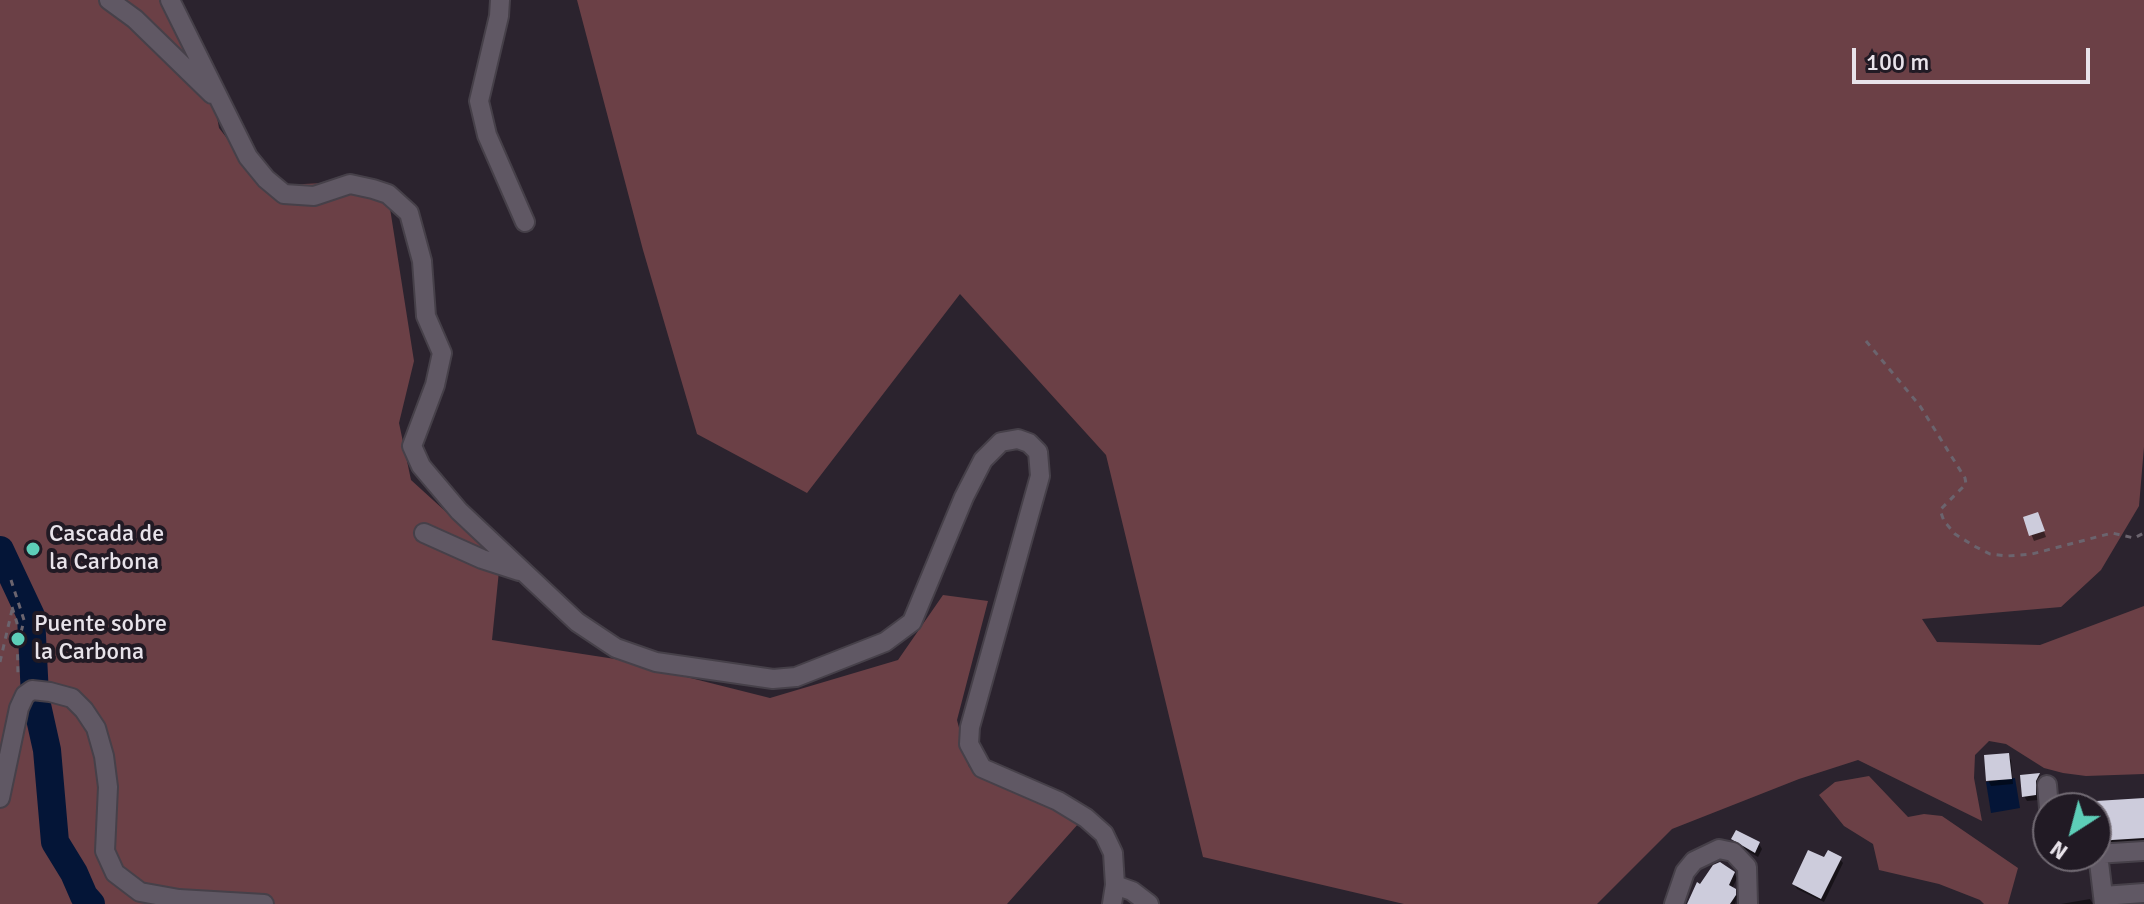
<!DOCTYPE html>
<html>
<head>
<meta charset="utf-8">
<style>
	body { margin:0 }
	#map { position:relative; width:2144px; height:904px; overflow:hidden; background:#2b232e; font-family:Signika,sans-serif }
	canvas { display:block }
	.north { position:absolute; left:2032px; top:792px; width:80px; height:80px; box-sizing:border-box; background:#211a24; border:2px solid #716a73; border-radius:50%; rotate:216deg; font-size:22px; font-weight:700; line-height:32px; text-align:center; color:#e8e3ea }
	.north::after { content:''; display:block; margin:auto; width:28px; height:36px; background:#5dceb8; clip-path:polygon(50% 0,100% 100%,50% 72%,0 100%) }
	.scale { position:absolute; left:1852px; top:48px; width:238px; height:36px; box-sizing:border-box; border:4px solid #e8e3ea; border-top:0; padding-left:10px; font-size:24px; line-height:28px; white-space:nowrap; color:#e8e3ea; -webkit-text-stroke:6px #211a24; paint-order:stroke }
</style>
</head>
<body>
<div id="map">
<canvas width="2144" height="904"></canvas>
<div class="north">N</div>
<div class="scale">100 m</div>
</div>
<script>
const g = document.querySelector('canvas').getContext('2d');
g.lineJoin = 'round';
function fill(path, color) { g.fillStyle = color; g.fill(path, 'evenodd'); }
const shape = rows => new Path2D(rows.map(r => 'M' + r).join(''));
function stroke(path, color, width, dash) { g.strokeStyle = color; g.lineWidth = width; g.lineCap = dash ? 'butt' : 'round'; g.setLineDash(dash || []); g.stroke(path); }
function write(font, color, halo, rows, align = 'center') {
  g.font = font + ' Signika,sans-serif'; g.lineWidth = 8; g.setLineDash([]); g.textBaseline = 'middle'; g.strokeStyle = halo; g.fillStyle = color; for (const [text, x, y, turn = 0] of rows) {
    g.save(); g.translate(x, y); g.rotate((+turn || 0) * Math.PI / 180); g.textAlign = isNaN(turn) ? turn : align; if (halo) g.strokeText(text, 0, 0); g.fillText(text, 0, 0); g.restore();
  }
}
const green = shape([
	[0,0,159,0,217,117,219,128,247,164,285,185,361,181,389,202,414,361,399,423,411,480,500,561,492,640,615,659,770,698,898,660,943,595,988,601,957,720,969,767,1079,823,1007,904,0,904],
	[577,0,2144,0,2144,447,2139,506,2101,570,2061,607,1922,619,1937,642,2040,645,2144,606,2144,774,2086,776,2063,773,2044,768,2006,744,1989,741,1975,755,1974,778,1982,821,1858,760,1799,779,1672,829,1597,904,1404,904,1203,857,1106,455,960,294,807,493,697,434,643,250],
	[1869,776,1908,817,1924,814,1942,816,2018,868,2008,904,1984,904,1980,900,1939,884,1879,870,1873,844,1844,826,1819,795,1835,782]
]);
const water = shape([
	[2015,778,2020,808,1991,813,1986,782]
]);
const shadow = shape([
	[2025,519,2040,520,2046,537,2034,541],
	[2008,755,2011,760,2013,784,1991,786,1988,780],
	[2039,775,2042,780,2038,787,2038,800,2027,801,2024,796],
	[2144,800,2144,849,2101,851,2096,843,2096,808,2092,808,2092,803],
	[1734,839,1759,844,1762,849,1758,857,1737,845],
	[1840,859,1843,863,1824,902,1797,889,1794,884,1825,860],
	[1734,873,1737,878,1732,889,1737,896,1735,904,1689,904],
	[2090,899,2093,904,2061,904]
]);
const river = shape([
	[0,550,31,616,35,696,47,750,55,842,74,873,84,896,91,904]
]);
const building = shape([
	[2038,512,2045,531,2029,536,2023,517],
	[2009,753,2012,779,1986,781,1984,755],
	[2040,773,2036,781,2036,795,2022,797,2020,775],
	[2144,798,2144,838,2096,841,2096,801],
	[1736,830,1760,842,1755,853,1731,839],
	[1808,850,1824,857,1828,850,1842,857,1821,899,1792,884],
	[1720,862,1735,872,1729,885,1736,889,1736,895,1730,904,1687,904,1697,882,1700,884,1713,865]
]);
const path = shape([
	[1866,341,1920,406,1965,478,1966,484,1940,510,1944,521,1955,534,1974,546,1990,554,2007,556,2032,554,2112,533,2134,538,2144,533],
	[11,580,24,620,18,645],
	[12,607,17,623,18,678],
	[0,662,12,610]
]);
const street = shape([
	[109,0,135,19,212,94],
	[170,0,248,157,266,179,284,194,314,196,350,184,373,189,388,194,409,213,422,261,426,316,442,353,435,385,412,446,421,466,459,511,577,622,616,648,656,662,773,679,796,677,885,642,912,622,964,497,983,460,1001,442,1018,439,1029,443,1038,452,1040,476,970,727,969,744,982,768,1058,801,1086,818,1104,834,1113,853,1115,885,1112,904],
	[500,0,499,16,479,101,487,135,525,222],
	[424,533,482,559,519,571],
	[2047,785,2049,808],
	[0,798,19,708,25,695,32,690,50,692,72,698,84,710,96,728,104,756,108,787,105,851,115,873,140,892,179,899,264,904],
	[2096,854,2144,851],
	[2098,854,2104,904],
	[2057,856,2065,856],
	[1115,885,1132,891,1149,904],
	[2103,896,2144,893],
	[1674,904,1685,872,1694,861,1719,849,1733,852,1747,867,1748,904]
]);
const markers = [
	[33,549,8,"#5dceb8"],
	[18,639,8,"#5dceb8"]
];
const poiNames = [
	["Cascada de",49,535],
	["la Carbona",49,563],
	["Puente sobre",34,625],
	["la Carbona",34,653]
];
fill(green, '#6b4046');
fill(water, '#041537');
fill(shadow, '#0007');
stroke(river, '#041537', 28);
fill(building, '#cdccdc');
stroke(street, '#464049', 22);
stroke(path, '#6b646e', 3, [6, 6]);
stroke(street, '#605864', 18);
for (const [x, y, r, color] of markers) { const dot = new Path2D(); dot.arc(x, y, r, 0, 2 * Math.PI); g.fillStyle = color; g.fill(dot); stroke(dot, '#211a24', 3); }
write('24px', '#e8e3ea', '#211a24', poiNames, 'left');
</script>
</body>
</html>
